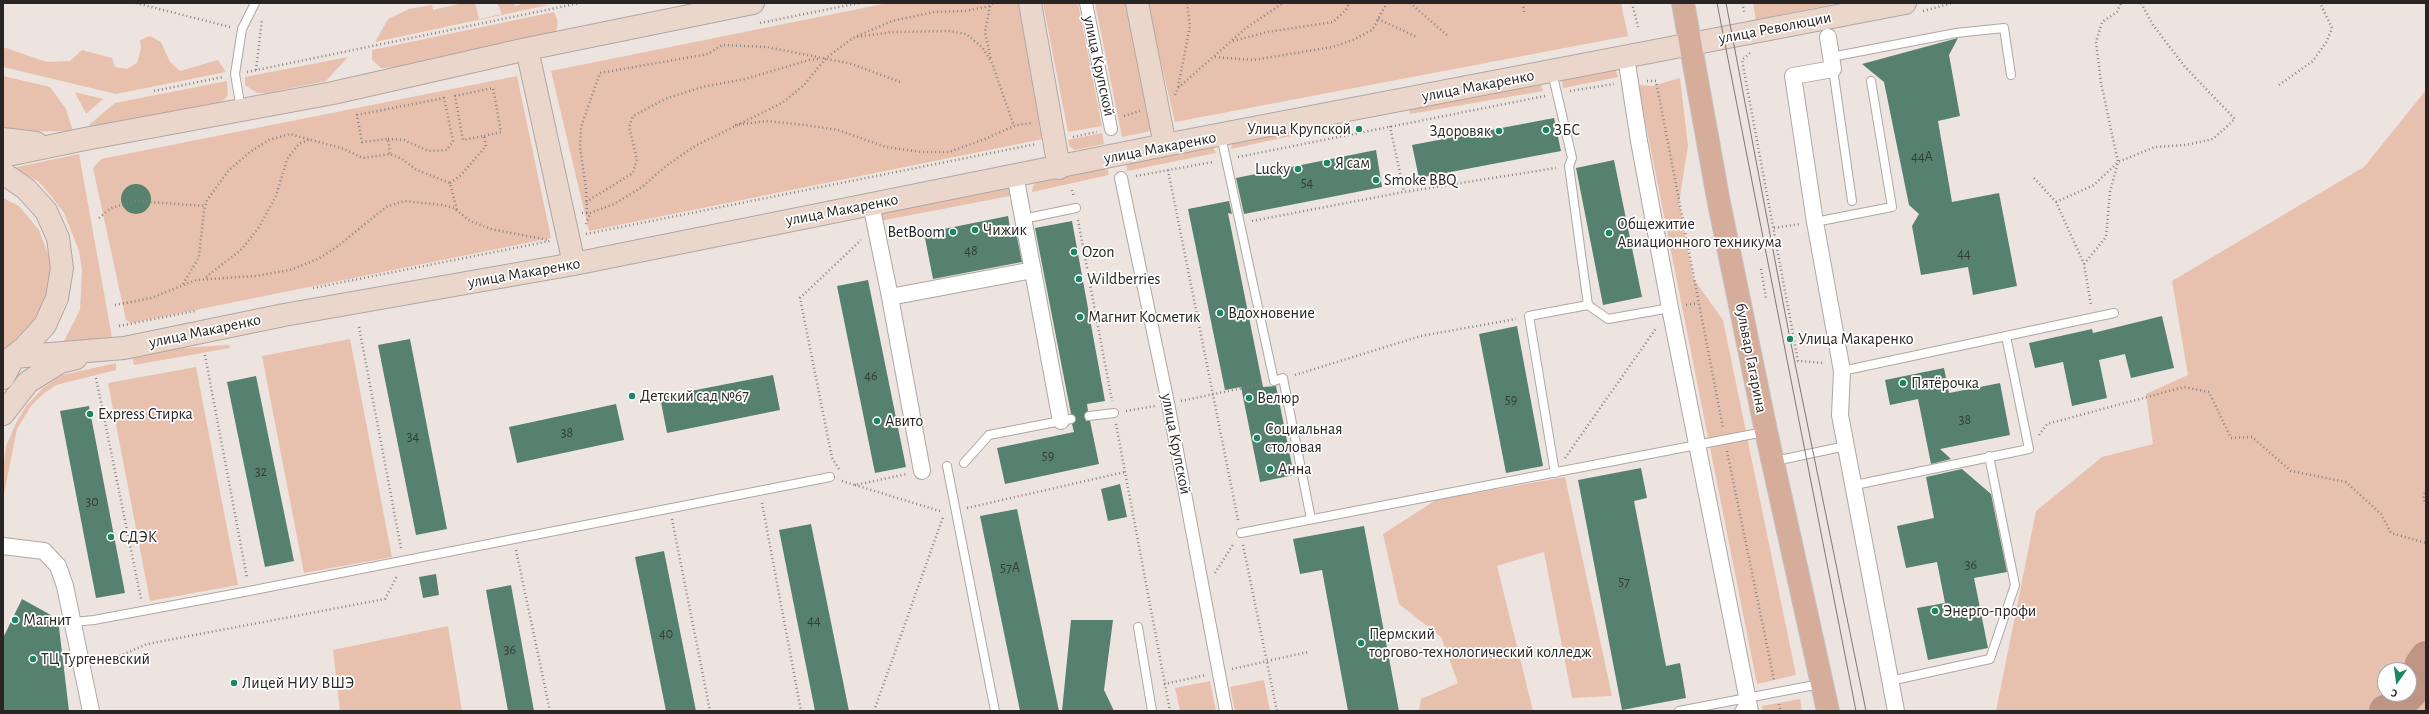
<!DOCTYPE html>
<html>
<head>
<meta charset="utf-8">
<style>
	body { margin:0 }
	#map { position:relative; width:2429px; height:714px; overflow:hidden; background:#ede4e0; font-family:"Alegreya Sans",sans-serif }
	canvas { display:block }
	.frame { position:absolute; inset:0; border:4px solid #282524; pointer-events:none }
	.north { position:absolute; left:2377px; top:662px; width:40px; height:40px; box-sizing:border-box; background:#fff; border:1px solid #a9a8a7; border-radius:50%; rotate:194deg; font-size:11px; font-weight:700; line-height:16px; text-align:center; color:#282524 }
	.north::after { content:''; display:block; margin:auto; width:14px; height:18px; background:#1b8663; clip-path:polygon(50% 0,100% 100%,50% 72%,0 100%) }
</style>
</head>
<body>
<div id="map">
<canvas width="2429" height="714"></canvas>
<div class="frame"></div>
<div class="north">С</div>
</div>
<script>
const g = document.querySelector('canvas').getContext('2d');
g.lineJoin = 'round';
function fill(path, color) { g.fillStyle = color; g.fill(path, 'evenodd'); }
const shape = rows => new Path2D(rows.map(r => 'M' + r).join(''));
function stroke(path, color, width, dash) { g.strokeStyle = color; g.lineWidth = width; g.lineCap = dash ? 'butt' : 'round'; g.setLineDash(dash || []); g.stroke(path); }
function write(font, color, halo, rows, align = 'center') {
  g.font = font + ' "Alegreya Sans",sans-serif'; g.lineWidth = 3.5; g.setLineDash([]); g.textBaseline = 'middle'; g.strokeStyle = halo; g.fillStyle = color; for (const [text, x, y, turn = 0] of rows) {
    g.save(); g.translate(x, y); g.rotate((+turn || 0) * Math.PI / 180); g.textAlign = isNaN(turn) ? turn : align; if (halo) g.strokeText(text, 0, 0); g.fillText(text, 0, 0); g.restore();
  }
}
const green = shape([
	[463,3,475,3,479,19,502,14,497,3,514,3,515,6,525,3,548,5,375,42,388,19,409,9,432,5,433,10],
	[888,3,1019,3,1048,138,589,231,551,71],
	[1043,3,1078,3,1102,126,1068,132],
	[1095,3,1126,3,1151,131,1122,137],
	[1147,3,1621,3,1628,36,1175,122],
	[1753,3,1838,3,1756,20],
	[554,12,558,22,556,32,398,67,381,68,372,60,372,50],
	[150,36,161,42,170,62,180,71,218,60,226,72,116,94,3,67,3,47,47,62,70,61,82,50,112,58,115,67,127,69,137,63,141,48,140,40],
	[348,57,326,81,267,93,257,93,245,85,245,77],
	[1615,68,1618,77,1563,88,1562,79],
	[3,76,50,87,66,109,73,131,3,132],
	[517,76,551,238,131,323,126,320,93,168,101,159],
	[1680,78,1688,146,1679,203,1693,278,1723,320,1796,675,1757,684,1638,85,1652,86],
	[227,81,228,95,224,100,214,104,91,128,89,125,115,103],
	[1540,82,1543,91,1410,114,1409,110,1445,95],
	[2426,90,2426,711,1996,711,2036,511,2102,457,2153,444,2146,394,2188,375,2172,281,2364,167],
	[2385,670,2409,670,2409,694,2385,694],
	[75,92,103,99,86,114],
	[1269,131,1305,131,1305,133,1231,149,1232,142],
	[1102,133,1104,144,1075,150,1069,146,1068,140],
	[1212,146,1216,153,1127,171,1126,161],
	[79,154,113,343,61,347,80,310,82,270,79,251,64,213,52,197,38,181,12,168],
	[1107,167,1109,175,1032,192,1033,186,1039,180],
	[1009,187,1013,190,1015,195,880,221,880,211],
	[3,198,19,206,39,230,50,259,51,290,41,320,3,355],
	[350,339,392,557,304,573,262,356],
	[229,345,230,348,134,365,132,356,181,348],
	[116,363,116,370,56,385,42,395,31,406,17,429,3,499,3,468,6,446,17,421,27,405,43,388,62,375],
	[196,367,238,585,150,601,108,383],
	[1565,477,1612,696,1572,698,1544,552,1497,566,1533,711,1419,711,1421,699,1458,683,1441,637,1399,604,1383,534,1436,500],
	[448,626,462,711,340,711,333,650],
	[1264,680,1270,711,1235,711,1230,687],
	[1210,681,1216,711,1180,711,1175,688],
	[1800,699,1802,711,1763,711,1762,706]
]);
const river = shape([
	[2385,711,2398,705,2411,693,2421,664,2426,657]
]);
const building = shape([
	[1958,38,1949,55,1960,116,1938,121,1952,202,1999,193,2017,286,1973,295,1968,267,1921,275,1912,226,1919,214,1909,205,1884,82,1862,64],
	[1554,118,1561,151,1419,178,1412,145],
	[1376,150,1382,187,1244,214,1236,178],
	[1614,160,1642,297,1603,305,1576,168],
	'121 199a15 15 0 1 1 30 0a15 15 0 1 1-30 0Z',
	[1229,201,1232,214,1228,213,1263,387,1276,386,1294,475,1260,482,1241,387,1225,390,1188,209],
	[1008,216,1011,233,1016,232,1022,262,933,279,924,233],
	[1072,221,1105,401,1087,404,1088,411,1084,416,1086,421,1090,421,1099,464,1005,484,997,448,1074,432,1072,424,1076,418,1071,414,1035,228],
	[868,280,906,467,875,473,837,286],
	[2162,316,2174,368,2131,378,2125,354,2099,360,2107,398,2072,406,2063,362,2035,368,2029,343,2092,329,2093,333],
	[1517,326,1543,466,1506,473,1479,334],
	[410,339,447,529,416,535,378,345],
	[1944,368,1949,393,2000,383,2010,435,1940,449,1951,459,1931,464,1918,399,1890,405,1885,380],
	[773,375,780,410,667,433,660,397],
	[256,376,294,561,265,567,227,382],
	[616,404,624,440,517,463,509,427],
	[89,406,125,593,96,598,60,411],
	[1641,468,1647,498,1634,501,1666,666,1680,663,1686,698,1622,710,1578,480],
	[1962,469,1991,494,2007,572,1974,578,1988,648,1928,660,1917,608,1945,603,1937,562,1906,568,1897,526,1934,518,1926,477],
	[1120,484,1127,517,1108,521,1101,489],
	[1017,509,1059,711,1020,711,980,516],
	[811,524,849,711,815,711,779,530],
	[1364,526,1399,711,1348,711,1322,570,1300,574,1293,539],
	[664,551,696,711,666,711,635,557],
	[436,574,439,595,423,598,419,577],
	[511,585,534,711,508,711,486,590],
	[22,599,58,619,69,711,3,711,3,638],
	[1071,620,1113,620,1104,690,1114,711,1062,711]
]);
const path = shape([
	[136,3,230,27],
	[1410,3,1448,36],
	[1523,3,1524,12],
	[1632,3,1638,27],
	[1742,3,1745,14],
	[990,6,985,32,991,60],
	[1923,11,1952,3],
	[1378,19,1417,37],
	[760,23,859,3],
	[857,37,892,32,950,31,966,34,982,47,992,63,1014,126],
	[1233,41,1267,32,1333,22,1346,10,1349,3],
	[1750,53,1742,60,1798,361,1825,363],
	[1215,57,1253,60,1332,47,1353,40,1372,30,1387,3],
	[256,70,262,19],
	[247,72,580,3],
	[1647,81,1656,81,1723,428],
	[2279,85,2313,61,2327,41,2332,28,2320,3],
	[1178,87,1190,26,1187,3],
	[154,91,223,77],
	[1570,91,1614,84],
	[1175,95,1178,88,1246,28,1283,3],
	[1124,116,1140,111],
	[735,125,766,121,805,125,838,130,886,147,921,152,949,152,985,139,1016,125,1033,123],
	[1390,126,1404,192],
	[1073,137,1097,132],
	[388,139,404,140,428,151,447,150,453,141,444,98,357,115,362,142,388,139,390,154],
	[1238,157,1545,96],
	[1168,170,1238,520],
	[1136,176,1213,162],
	[2034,178,2056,202,2084,264,2091,305],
	[450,183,460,176,486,146,484,136,463,140,455,96,493,88,501,132,484,136],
	[1072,190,1074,197],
	[586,202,633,173,637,159,629,127,633,116,665,99,702,87,745,79,809,60,821,59],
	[2056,202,2094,185,2118,162,2155,147,2186,145,2213,139,2235,119,2185,67,2153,25,2141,3],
	[582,213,590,213,614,204,642,187,666,166,695,146,782,103,804,85,826,58,853,38,892,21,934,12,966,11,990,6,993,3],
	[587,213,586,188,580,148,581,127,600,73,708,54,722,45,767,47,852,64,900,82],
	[99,218,111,208,135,201,206,206],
	[1078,220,1112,401],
	[1252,221,1404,192,1556,168],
	[586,224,590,213],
	[1774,228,1800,224],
	[586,234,1036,144],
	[2084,264,2106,237,2110,192,2118,162,2101,83,2096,42,2102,22,2117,12,2121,3],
	[1761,269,1766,298],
	[206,277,242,249,259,227,276,196,287,159,299,144,310,139],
	[183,284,199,257,204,210,207,200,229,170,250,152,269,140,290,134,344,149,363,158,390,154,402,159,417,170,450,183,457,211],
	[313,288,550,241],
	[115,305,151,298,196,280,255,276,290,270,318,259,338,246,386,207,404,201,443,205,454,208,470,221,491,229,548,240],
	[1686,305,1698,303],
	[119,326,195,311],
	[359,327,401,548],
	[205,355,247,578],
	[1295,375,1421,336,1516,319],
	[96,378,141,599],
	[1181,401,1262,384],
	[1126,411,1155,406],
	[1116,424,1170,711],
	[2039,435,2047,424,2184,387,2209,392,2231,438,2252,437,2291,471,2346,482,2381,514,2391,533,2426,543],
	[1727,451,1774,680],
	[1565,458,1657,327],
	[839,469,832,458,800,298,861,240],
	[842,481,855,485,907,474],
	[855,485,943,512],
	[2426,489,2423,499,2426,504],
	[762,503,801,711],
	[967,508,1125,472],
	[672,519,710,711],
	[1243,545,1277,711],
	[516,550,550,711],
	[1215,573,1234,543],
	[101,664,147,644,385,599,397,576],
	[1232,669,1308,652],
	[1164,684,1206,675],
	[1779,704,1781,711],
	[874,711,943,517]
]);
const service = shape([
	[1831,57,1956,33,2004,28,2011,75],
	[1833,69,1852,201],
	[1552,72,1572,158,1569,166,1588,305,1529,316,1555,473],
	[241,109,235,74,242,29,255,3],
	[1221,136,1274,381,1283,378,1311,519],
	[1023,219,1076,208],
	[1815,222,1892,207,1871,81],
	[1588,305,1608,319,1670,308],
	[1842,371,2114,313],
	[1089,416,1114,413],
	[1775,461,1846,446],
	[964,463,989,435,1071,419],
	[947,466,995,711],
	[1855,485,2029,449,2006,336],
	[1241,533,1764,432],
	[73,622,94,620,249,591,830,477],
	[1138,627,1152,711],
	[1890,681,1990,659,2015,585,1989,456],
	[1679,711,1820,684],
	[1739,711,1747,698]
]);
const pedestrian = shape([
	[1086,3,1111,129],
	[1121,178,1168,403,1226,711]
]);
const minor = shape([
	[1828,37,1833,69,1793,76,1815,222,1842,371,1840,415,1896,711],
	[1626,57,1639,141,1670,308,1750,711],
	[1015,175,1061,421],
	[871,204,890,297,1033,270],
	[890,297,922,471],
	[3,546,44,551,58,566,65,586,91,711]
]);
const secondary = shape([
	[1030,3,1059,168],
	[1137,3,1165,145],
	[527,49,574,264],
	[3,139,36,143],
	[3,156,85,139,333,93,527,49,753,3],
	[3,173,26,189,46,211,58,238,62,268,57,298,45,325,25,347,10,359],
	[14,357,124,348,284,315,574,264,1165,145,1905,3],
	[3,378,14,357],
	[3,414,28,382,60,362,76,358]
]);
const primary = shape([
	[1683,3,1719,203,1766,431,1828,711]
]);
const tram = shape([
	[1717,3,1856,711],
	[1726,3,1790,339,1866,711]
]);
const markers = [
	[1359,129,4,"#1b8663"],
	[1546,130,4,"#1b8663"],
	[1499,131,4,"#1b8663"],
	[1327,163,4,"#1b8663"],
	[1298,169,4,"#1b8663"],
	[1376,180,4,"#1b8663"],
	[975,230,4,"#1b8663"],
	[953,232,4,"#1b8663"],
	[1609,233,4,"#1b8663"],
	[1074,252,4,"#1b8663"],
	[1079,279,4,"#1b8663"],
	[1220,313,4,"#1b8663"],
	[1080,317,4,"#1b8663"],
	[1790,339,4,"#1b8663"],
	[1903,383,4,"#1b8663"],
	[632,396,4,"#1b8663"],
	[1249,398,4,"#1b8663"],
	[90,414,4,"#1b8663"],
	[877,421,4,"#1b8663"],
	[1257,438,4,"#1b8663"],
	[1270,469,4,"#1b8663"],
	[111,537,4,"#1b8663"],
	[1935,611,4,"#1b8663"],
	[15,620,4,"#1b8663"],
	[1361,643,4,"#1b8663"],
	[33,659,4,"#1b8663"],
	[234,683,4,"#1b8663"]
];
const numberNames = [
	["44А",1922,157],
	["54",1307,183],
	["48",971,251],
	["44",1964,254],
	["46",871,376],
	["59",1511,400],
	["38",1965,420],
	["38",567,433],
	["34",413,437],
	["59",1048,456],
	["32",261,472],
	["30",92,502],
	["36",1971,565],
	["57А",1010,568],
	["57",1624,582],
	["44",814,621],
	["40",666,634],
	["36",510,650]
];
const streetNames = [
	["улица Революции",1775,28,-11],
	["улица Крупской",1099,66,78],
	["улица Макаренко",1478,86,-11],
	["улица Макаренко",1160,148,-11],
	["улица Макаренко",842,210,-11],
	["улица Макаренко",524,273,-10],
	["улица Макаренко",205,331,-12],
	["бульвар Гагарина",1751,358,79],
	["улица Крупской",1176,444,79]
];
const poiNames = [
	["Улица Крупской",1351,129,"right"],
	["ЗБС",1554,130],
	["Здоровяк",1491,131,"right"],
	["Я сам",1335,163],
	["Lucky",1290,169,"right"],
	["Smoke BBQ",1384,180],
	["Общежитие",1617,224],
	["Авиационного техникума",1617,242],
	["Чижик",983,230],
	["BetBoom",945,232,"right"],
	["Ozon",1082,252],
	["Wildberries",1087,279],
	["Вдохновение",1228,313],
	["Магнит Косметик",1088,317],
	["Улица Макаренко",1798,339],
	["Пятёрочка",1911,383],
	["Детский сад №67",640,396],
	["Велюр",1257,398],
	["Express Стирка",98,414],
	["Авито",885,421],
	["Социальная",1265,429],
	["столовая",1265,447],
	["Анна",1278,469],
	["СДЭК",119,537],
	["Энерго-профи",1943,611],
	["Магнит",23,620],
	["Пермский",1369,634],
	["торгово-технологический колледж",1369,652],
	["ТЦ Тургеневский",41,659],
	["Лицей НИУ ВШЭ",242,683]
];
fill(green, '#e8c0ae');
stroke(river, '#be9584', 32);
fill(building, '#57816f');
stroke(service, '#afa7a3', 10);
stroke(pedestrian, '#afa7a3', 14);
stroke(minor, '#afa7a3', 18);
stroke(secondary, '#afa7a3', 24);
stroke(primary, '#c3c2c2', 24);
stroke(path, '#888380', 2.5, [1, 3]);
stroke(service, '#fff', 8);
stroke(pedestrian, '#fff', 12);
stroke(minor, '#fff', 16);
stroke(secondary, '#ebd6cc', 22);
stroke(primary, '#d6ac9a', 22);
stroke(tram, '#7d7775', 1);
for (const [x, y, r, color] of markers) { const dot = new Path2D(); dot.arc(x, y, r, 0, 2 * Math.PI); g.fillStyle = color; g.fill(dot); stroke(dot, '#fff', 1.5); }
write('14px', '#343c37', null, numberNames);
write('16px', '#282524', '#fff', streetNames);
write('16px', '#282524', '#fff', poiNames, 'left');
</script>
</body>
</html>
